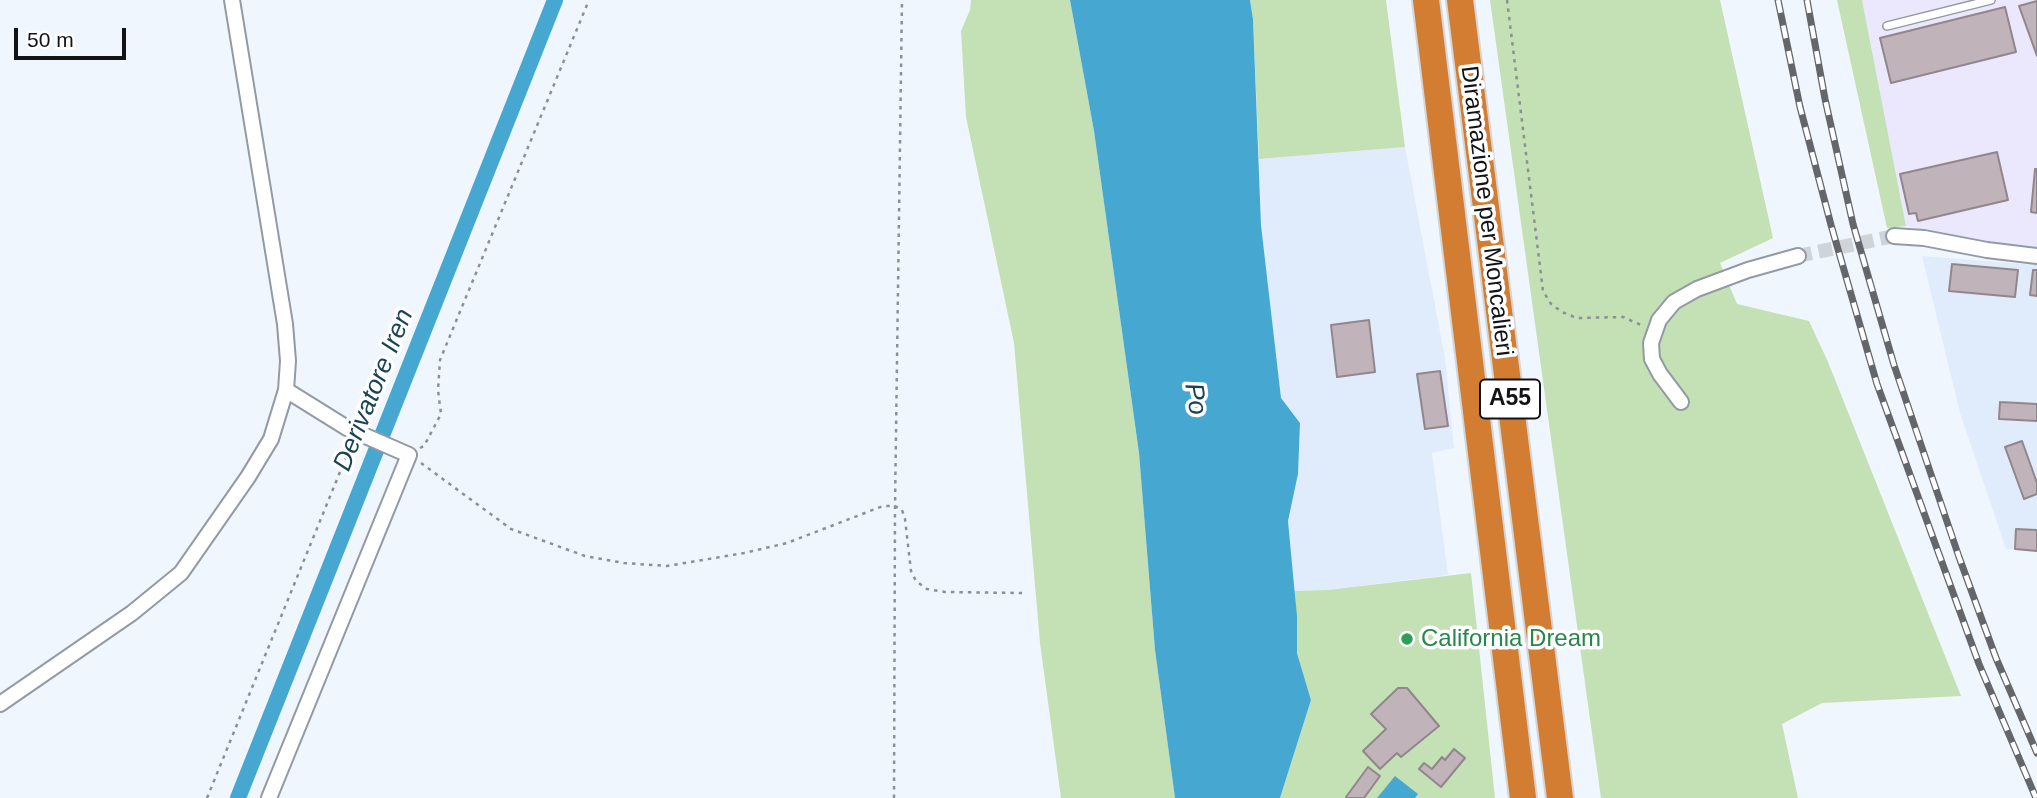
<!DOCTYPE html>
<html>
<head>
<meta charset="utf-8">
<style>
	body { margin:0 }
	#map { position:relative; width:2037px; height:798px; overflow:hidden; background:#f0f6fe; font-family:Helvetica,sans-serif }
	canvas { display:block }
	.scale { position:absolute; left:14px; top:28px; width:112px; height:32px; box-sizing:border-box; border:4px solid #111316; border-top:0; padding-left:9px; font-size:21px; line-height:24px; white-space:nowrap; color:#111316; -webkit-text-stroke:5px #fff; paint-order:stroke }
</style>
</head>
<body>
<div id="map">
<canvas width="2037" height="798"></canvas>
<div class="scale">50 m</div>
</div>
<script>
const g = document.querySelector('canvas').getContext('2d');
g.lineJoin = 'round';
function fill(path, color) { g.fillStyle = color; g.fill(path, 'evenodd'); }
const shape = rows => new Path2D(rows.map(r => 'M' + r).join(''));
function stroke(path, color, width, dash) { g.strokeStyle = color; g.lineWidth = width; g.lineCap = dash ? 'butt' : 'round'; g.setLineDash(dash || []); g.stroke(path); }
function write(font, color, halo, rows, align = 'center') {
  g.font = font + ' Helvetica,sans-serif'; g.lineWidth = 7; g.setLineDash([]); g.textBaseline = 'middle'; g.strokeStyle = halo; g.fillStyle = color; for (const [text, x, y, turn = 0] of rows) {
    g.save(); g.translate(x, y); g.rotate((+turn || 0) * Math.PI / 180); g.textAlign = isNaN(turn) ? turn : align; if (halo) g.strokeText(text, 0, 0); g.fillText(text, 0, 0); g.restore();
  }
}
const commercial = shape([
	[1862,0,2037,0,2037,249,1973,243,1906,226]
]);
const built = shape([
	[1405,147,1445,358,1454,448,1432,453,1448,575,1328,590,1295,591,1288,521,1298,474,1300,423,1281,399,1261,225,1259,159],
	[1922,256,2037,265,2037,551,2006,549,1960,413]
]);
const green = shape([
	[971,0,1070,0,1094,131,1139,453,1155,650,1175,798,1061,798,1040,643,1014,343,966,117,961,31,970,10],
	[1250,0,1386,0,1405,147,1259,159,1253,19],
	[1490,0,1720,0,1773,238,1720,263,1737,304,1809,321,1828,362,1961,696,1822,703,1782,724,1798,798,1601,798],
	[1837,0,1862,0,1906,226,1887,228],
	[1471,573,1495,798,1280,798,1311,700,1297,653,1295,591,1328,590]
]);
const water = shape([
	[1070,0,1250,0,1253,19,1261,225,1281,398,1300,423,1298,474,1288,521,1297,616,1297,653,1311,700,1280,798,1175,798,1155,650,1139,453,1094,131],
	[1395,776,1418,794,1415,798,1377,798]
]);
const canal = shape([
	[238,798,555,0]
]);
const building = shape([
	[2037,1,2037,56,2019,6,2037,1],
	[2005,7,2016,52,1891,83,1880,38,2005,7],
	[1997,152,2008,200,1918,221,1916,213,1909,214,1900,174,1997,152],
	[2035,169,2037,169,2037,213,2031,212,2035,169],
	[1952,264,2018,270,2015,297,1949,291,1952,264],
	[2033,270,2037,270,2037,296,2030,295,2033,270],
	[1369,320,1375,372,1337,377,1331,325,1369,320],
	[1440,371,1448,426,1425,429,1417,374,1440,371],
	[2000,402,2037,404,2037,421,1999,419,2000,402],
	[2022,441,2037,483,2037,494,2024,499,2005,447,2022,441],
	[2016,529,2037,530,2037,551,2015,549,2016,529],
	[1398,688,1407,688,1439,726,1401,757,1397,753,1380,769,1363,751,1386,729,1371,714,1398,688],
	[1454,749,1465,758,1441,787,1419,769,1424,763,1432,769,1442,757,1445,760,1454,749],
	[1368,767,1380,776,1364,798,1347,798,1346,797,1368,767]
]);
const streetTunnel = shape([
	[1798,256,1894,236]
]);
const path = shape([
	[1507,0,1543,291,1551,304,1562,312,1577,318,1623,317,1641,325],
	[420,448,424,446,441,414,438,390,440,360,589,0],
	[421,463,511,529,585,556,624,563,667,566,744,553,787,543,883,506,895,506,902,510,905,519,911,571,916,581,927,589,945,592,1022,593],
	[207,798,351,445],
	[894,798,895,506,902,0]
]);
const lane = shape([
	[1887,26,1991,0]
]);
const street = shape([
	[1894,236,1924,238,1987,250,2037,256],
	[1681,402,1660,374,1652,359,1651,343,1659,320,1674,302,1697,289,1748,270,1798,256],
	[0,704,132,613,181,573,248,477,271,439,286,390,288,361,285,324,232,0],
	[269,798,409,455,347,428,286,390]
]);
const highway = shape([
	[1426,0,1523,798],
	[1460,0,1560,798]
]);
const rail = shape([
	[1778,0,1800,107,1831,225,1877,384,1979,664,2036,798],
	[1807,0,1825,99,1853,224,1894,365,1959,557,1996,658,2037,753]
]);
const markers = [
	[1407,639,7,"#2e9e5b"]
];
const shields = [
	[1510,399,60]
];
const shieldNames = [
	["A55",1510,399]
];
const streetNames = [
	["Diramazione per Moncalieri",1486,211,83]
];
const leisureNames = [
	["California Dream",1421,639]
];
const waterNames = [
	["Derivatore Iren",374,390,-68],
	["Po",1195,399,81]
];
fill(commercial, '#ebe8fe');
fill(built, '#e0ecfc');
fill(green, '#c4e0b5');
fill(water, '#46a8d1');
stroke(canal, '#46a8d1', 16);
fill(building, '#c0b4ba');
stroke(building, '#91868b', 2);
stroke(streetTunnel, '#cfd4db', 14, [14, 7]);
stroke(lane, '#939aa3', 10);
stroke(street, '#939aa3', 18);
stroke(highway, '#d4d5d5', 30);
stroke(path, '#8c9096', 2.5, [3.5, 5]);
stroke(lane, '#fff', 7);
stroke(street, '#fff', 14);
stroke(highway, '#d27d31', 26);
stroke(rail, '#63676c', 7);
stroke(rail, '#fff', 4.5, [13]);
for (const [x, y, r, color] of markers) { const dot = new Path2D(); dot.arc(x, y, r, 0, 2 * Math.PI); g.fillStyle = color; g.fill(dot); stroke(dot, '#fff', 2.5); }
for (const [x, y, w] of shields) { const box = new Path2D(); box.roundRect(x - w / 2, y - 19.5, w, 39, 5); g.fillStyle = '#fff'; g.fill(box); stroke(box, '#111316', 2); }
write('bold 23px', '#111316', null, shieldNames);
write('24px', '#111316', '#fff', streetNames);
write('24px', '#27864d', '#fff', leisureNames, 'left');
write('italic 26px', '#194355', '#fff', waterNames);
</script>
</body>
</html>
